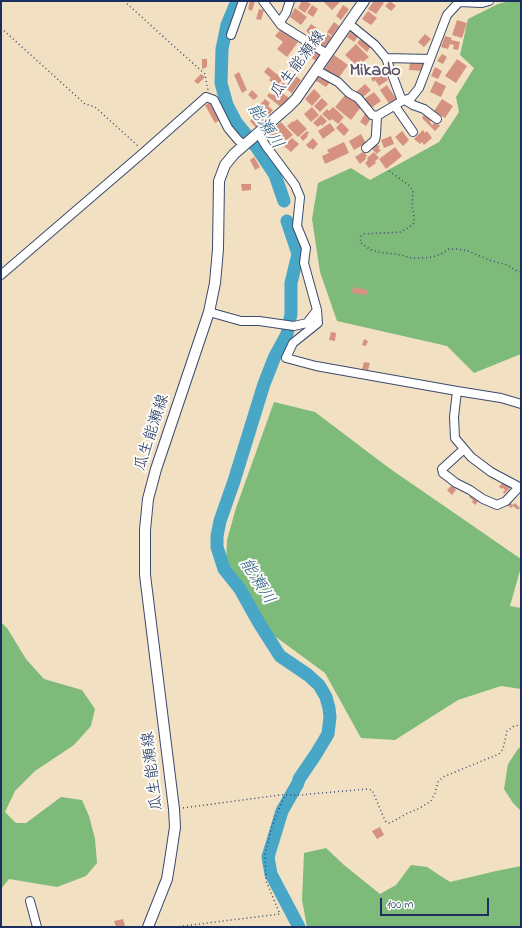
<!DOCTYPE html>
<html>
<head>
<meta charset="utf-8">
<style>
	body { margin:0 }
	#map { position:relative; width:522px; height:928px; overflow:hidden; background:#f2e0c3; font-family:"Indie Flower",sans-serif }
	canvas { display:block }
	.frame { position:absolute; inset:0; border:2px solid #1b2f5e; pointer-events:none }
	.scale { position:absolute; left:380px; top:898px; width:109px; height:18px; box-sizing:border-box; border:2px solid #1b2f5e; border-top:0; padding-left:5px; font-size:12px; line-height:14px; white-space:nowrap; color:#1b2f5e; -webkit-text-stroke:3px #fdfcf7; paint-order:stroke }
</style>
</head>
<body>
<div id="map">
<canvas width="522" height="928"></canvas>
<div class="frame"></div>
<div class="scale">100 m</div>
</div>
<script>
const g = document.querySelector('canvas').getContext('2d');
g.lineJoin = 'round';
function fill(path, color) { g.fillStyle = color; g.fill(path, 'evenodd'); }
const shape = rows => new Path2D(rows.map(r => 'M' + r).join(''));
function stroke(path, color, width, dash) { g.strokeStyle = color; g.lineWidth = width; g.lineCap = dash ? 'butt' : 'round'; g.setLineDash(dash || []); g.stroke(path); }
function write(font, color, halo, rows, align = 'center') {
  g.font = font + ' "Indie Flower","Klee One",sans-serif'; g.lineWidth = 4; g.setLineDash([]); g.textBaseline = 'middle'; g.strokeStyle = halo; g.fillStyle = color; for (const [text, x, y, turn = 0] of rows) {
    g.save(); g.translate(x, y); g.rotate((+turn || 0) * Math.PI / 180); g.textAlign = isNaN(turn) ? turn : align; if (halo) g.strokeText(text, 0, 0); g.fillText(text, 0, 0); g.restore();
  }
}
const forest = shape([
	[510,1,521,1,521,354,474,373,447,346,337,321,320,272,312,219,318,183,351,168,370,180,439,142,459,112,456,97,474,68,460,55,468,19,498,4],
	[274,402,315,412,389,468,521,559,521,567,510,606,521,608,521,689,501,686,458,700,395,740,361,738,325,673,261,626,226,564,227,540,236,508],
	[1,622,7,628,26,659,44,679,82,690,95,709,91,726,74,745,35,771,15,791,5,812,16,823,26,823,61,797,82,800,89,816,95,839,97,863,86,876,57,887,9,879,1,889],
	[521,746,521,811,513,803,504,789,508,764,518,749],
	[326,848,344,865,380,894,396,885,411,865,427,867,450,882,496,871,521,866,521,927,307,927,302,900,304,853]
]);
const river = shape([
	[237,1,227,25,222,49,221,83,227,105,236,122,257,148,275,175,284,201],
	[287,221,298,254,291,283,291,314,287,334,275,356,264,384,234,481,220,521,217,536,217,547,224,569,240,589,259,623,280,656,308,675,319,685,326,697,329,708,330,717,328,734,316,754,299,779,298,783,282,811,268,857,271,874,299,927]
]);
const building = shape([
	[250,1,255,1,252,11,248,9],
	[302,1,306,1,311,4,305,13,298,8],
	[323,1,341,1,332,10],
	[374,1,381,1,384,3,376,14,368,9],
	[390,1,396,6,391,11,385,6],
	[312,5,318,9,313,17,307,13],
	[343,5,349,9,341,20,336,16],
	[295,8,307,17,301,25,290,17],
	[259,9,264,10,261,20,256,19],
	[368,11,377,18,371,25,362,19],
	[457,20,467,23,462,38,452,35],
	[334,22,339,26,332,36,327,32],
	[311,24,317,28,312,36,306,31],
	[281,29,298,42,287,57,277,49,283,42,275,36],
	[352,30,359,35,354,42,347,37],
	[326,33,332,37,325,47,319,43],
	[425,34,431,39,424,47,418,42],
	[445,36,452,38,451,40,460,42,458,50,453,49,454,45,450,44,448,49,441,47],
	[361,38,371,46,367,52,357,43],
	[303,42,321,54,316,61,298,48],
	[356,44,369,57,363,62,361,60,356,65,345,55],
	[442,54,447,57,443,64,437,61],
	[334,55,348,65,337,80,324,70],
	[202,59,207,59,207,67,202,69],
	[457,59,467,66,456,83,445,76],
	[410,60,424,61,423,71,409,70],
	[268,67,283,79,277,87,269,80,271,78,264,72],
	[435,67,442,71,438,79,431,76],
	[381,70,388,80,379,86,375,80,373,82,371,78],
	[289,71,301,80,292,93,281,85],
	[239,72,247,90,242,93,234,75],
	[201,74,205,77,198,84,194,81],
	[318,77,321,79,323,78,330,82,326,87,315,80],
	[435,81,446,86,441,97,430,92],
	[365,84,371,90,362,98,356,92],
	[387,85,397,100,390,105,380,90],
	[277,89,289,98,282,108,267,96,269,93,273,95],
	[314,89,321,96,312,106,305,99],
	[252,90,258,96,254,100,248,95],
	[374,92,381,101,371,108,364,99],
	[346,94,361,107,351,120,335,107],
	[322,98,328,104,320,112,314,106],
	[265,99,270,103,268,106,273,110,268,116,257,108],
	[442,99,453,106,445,118,434,111],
	[210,103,220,120,215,123,205,105],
	[312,107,319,115,311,122,304,114],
	[333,107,344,117,338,124,332,119,330,121,322,114,327,109,329,111],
	[259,112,266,119,256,128,250,121],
	[425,113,432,119,430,122,432,125,436,122,440,126,435,131,422,118],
	[365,114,371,118,366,126,360,122],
	[321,115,327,121,322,126,321,124,318,127,313,123],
	[297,119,307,129,298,137,287,126,293,121,294,122],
	[281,122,293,135,279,146,272,137,267,141,264,137],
	[341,122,349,130,344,136,336,128],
	[330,123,335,130,323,139,318,131],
	[423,130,425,133,427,131,432,138,424,145,422,142,420,144,414,139],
	[307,131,309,133,307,135,308,136,303,141,300,137],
	[402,131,409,140,403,146,395,137],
	[361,134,366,143,354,150,349,141],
	[391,136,394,144,384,148,381,140],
	[292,138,299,144,291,152,284,146],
	[313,138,318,144,313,150,311,148,310,149,306,145],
	[344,142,349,153,325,164,322,156,329,153,327,150],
	[376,143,380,147,378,148,381,150,377,154,371,148],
	[395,147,402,156,386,169,379,159],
	[364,151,367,156,365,158,366,159,360,164,355,157],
	[374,152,379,158,375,161,376,163,369,168,365,163,368,160,367,158],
	[254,157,260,167,255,170,250,160],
	[241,184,251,184,251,190,242,191],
	[353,287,368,290,366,295,352,293],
	[331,332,336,333,335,341,329,340],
	[364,339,368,341,366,346,362,345],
	[364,362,370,363,368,370,362,369],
	[502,483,505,485,506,484,510,488,504,494,503,492,505,490,503,488,502,489,499,487],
	[452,485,456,490,452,495,447,490],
	[471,494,479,500,475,505,472,502,473,500,469,497],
	[510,502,513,505,515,503,520,508,518,510,513,506,511,508,507,505],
	[380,827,384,835,377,839,372,831],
	[123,919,125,926,116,927,114,921]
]);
const path = shape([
	[124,1,177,49,205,74,208,90],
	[1,28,85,104,95,107,138,146],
	[389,171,410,186,413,191,412,205,414,217,414,223,408,228,401,232,364,234,361,236,360,242,365,246,371,250,379,252,401,255,412,258,423,258,433,257,441,254,449,249,457,249,468,251,489,260,507,265,517,271,521,272],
	[183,808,280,795,299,795,368,789,372,790,384,818,386,822,390,823,408,813,418,809,431,801,435,793,438,782,443,777,499,754,503,749,507,731,514,726,521,725],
	[175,927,280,914,266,881,265,854,272,826,285,795]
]);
const minor = shape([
	[263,1,281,25,327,54],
	[280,22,286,13,290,1],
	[348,23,375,45,386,58,402,101,411,98,419,88,447,15,459,2,482,3,489,1],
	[231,35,243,1],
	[386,58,430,59],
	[316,70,338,82,349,93,358,98,372,115,377,116,402,101],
	[405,100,413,105,424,109,437,119],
	[395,106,413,132],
	[258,133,266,146,278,162,295,185,300,197,297,226,306,248,304,263,317,310,318,323,293,343,286,358,316,366,457,391,454,417,455,438,471,457,491,472,521,488],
	[366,148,375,140,376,135,377,116],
	[1,275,144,152,206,97,214,100,228,128,238,140,244,145],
	[209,312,241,321,259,321,294,326,307,323,317,310],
	[457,391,501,398,521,404],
	[464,449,442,469,443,473,456,483,470,490,483,499,497,505,506,501,519,487],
	[30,901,37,927]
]);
const major = shape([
	[148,927,167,879,171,854,175,827,174,809,145,575,145,530,148,499,156,469,209,312,215,283,218,249,219,181,225,165,234,154,288,107,296,99,364,1]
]);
const streetNames = [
	["瓜生能瀬線",299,65,-53],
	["瓜生能瀬線",153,433,-72],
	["瓜生能瀬線",154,771,-97]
];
const waterNames = [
	["能瀬川",264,127,57],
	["能瀬川",256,582,58]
];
const quarterNames = [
	["Mikado",375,72]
];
fill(forest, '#7ebb7a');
stroke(river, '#48a6c7', 13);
fill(building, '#d69281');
stroke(minor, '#3b4a6d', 10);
stroke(major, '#3b4a6d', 12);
stroke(path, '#3b4a6d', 1.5, [1, 3]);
stroke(minor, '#fff', 8);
stroke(major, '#fff', 10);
write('16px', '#1b2f5e', '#fdfcf7', streetNames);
write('italic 17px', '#2d5f88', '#fdfcf7', waterNames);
write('bold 18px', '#5c526a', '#fdfcf7', quarterNames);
</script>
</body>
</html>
